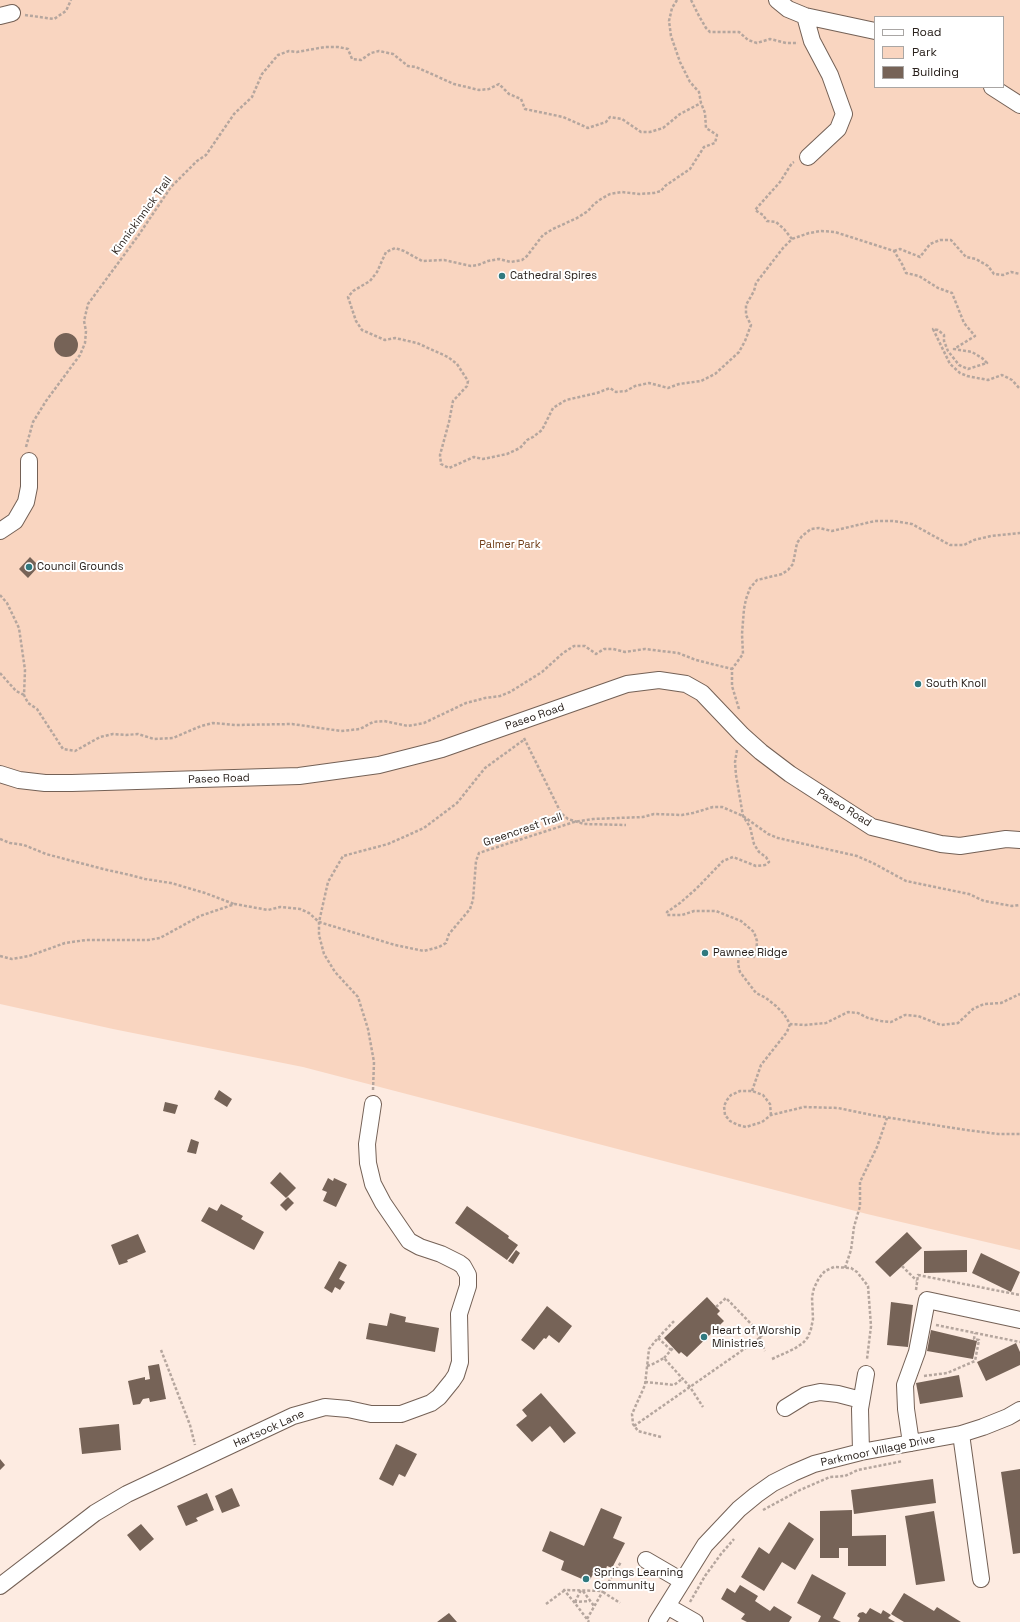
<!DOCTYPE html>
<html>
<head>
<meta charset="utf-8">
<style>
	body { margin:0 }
	#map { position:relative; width:1020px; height:1622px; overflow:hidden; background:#fdebe1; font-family:"Space Grotesk",sans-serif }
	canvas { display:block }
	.legend { position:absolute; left:874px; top:16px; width:130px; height:72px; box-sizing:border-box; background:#fff; border:1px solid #a9a6a4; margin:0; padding:5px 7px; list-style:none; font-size:12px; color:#29211c }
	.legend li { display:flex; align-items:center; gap:8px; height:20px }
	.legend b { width:20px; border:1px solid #a9a6a4 }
</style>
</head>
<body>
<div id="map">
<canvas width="1020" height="1622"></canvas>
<ul class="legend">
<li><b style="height:5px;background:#fff"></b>Road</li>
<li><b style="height:11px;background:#f9d5c0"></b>Park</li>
<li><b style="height:11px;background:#766357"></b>Building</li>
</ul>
</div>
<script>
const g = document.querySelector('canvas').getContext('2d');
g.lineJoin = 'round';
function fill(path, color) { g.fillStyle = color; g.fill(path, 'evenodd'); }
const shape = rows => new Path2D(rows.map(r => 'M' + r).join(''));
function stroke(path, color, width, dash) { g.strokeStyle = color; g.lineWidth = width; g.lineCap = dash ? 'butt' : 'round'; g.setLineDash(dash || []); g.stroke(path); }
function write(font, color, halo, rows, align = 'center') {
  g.font = font + ' "Space Grotesk",sans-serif'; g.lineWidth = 4; g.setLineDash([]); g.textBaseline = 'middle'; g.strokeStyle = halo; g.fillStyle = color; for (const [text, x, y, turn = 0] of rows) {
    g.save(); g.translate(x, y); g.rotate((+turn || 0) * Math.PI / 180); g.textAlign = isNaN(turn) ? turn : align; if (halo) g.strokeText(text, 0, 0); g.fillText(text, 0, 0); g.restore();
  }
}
const green = shape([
	[0,0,1020,0,1020,1250,867,1214,303,1067,113,1029,0,1004],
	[875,17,1003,17,1003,87,875,87]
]);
const building = shape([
	'54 345a12 12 0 1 1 24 0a12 12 0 1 1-24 0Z',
	[30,557,39,566,28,578,19,569],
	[219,1090,232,1099,227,1107,214,1099],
	[165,1102,178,1105,175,1114,163,1111],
	[191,1139,199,1142,196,1154,187,1152],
	[280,1172,296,1188,286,1198,270,1183],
	[328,1178,333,1181,334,1178,347,1184,336,1207,323,1201,327,1192,322,1190],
	[288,1197,294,1203,286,1211,280,1205],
	[221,1204,243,1216,241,1219,264,1232,254,1250,201,1221,209,1207,217,1211],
	[467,1206,509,1236,508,1238,518,1245,507,1260,455,1223],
	[907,1232,922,1248,890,1277,875,1262],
	[138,1234,146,1252,127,1260,128,1262,119,1265,111,1245],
	[516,1250,520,1253,513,1264,508,1261],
	[967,1250,967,1272,924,1273,924,1251],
	[981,1253,1020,1272,1011,1292,972,1273],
	[339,1261,347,1265,339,1279,345,1282,340,1290,335,1287,332,1293,324,1288],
	[707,1297,720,1311,717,1314,724,1321,687,1357,681,1352,679,1354,664,1338],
	[891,1302,913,1305,908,1347,887,1345],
	[547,1306,572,1326,559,1343,549,1335,546,1339,544,1338,534,1350,521,1340],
	[390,1313,406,1317,405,1322,439,1328,435,1352,366,1339,369,1323,387,1326],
	[931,1330,977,1341,973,1359,927,1351],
	[1016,1343,1020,1352,1020,1365,986,1381,977,1362],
	[159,1364,166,1399,150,1402,149,1398,143,1399,140,1404,133,1405,128,1381,145,1377,145,1380,150,1379,148,1366],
	[959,1375,963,1397,920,1404,916,1383],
	[541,1393,576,1433,564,1443,550,1426,532,1442,516,1425,527,1416,522,1410],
	[119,1424,121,1450,82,1454,79,1428],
	[396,1444,417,1454,405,1477,399,1474,393,1486,379,1479],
	[0,1459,5,1465,0,1470],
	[1020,1469,1020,1553,1013,1554,1001,1472],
	[933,1479,936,1503,854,1514,851,1490],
	[232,1488,240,1506,222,1513,215,1496],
	[207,1493,214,1510,196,1518,198,1521,186,1526,177,1506],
	[601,1508,622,1517,613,1538,625,1543,612,1568,607,1566,605,1572,596,1568,589,1582,561,1570,564,1561,542,1551,550,1531,584,1546],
	[852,1510,852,1536,886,1535,886,1566,848,1566,848,1548,839,1548,839,1558,820,1558,820,1511],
	[934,1511,945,1581,916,1585,905,1516],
	[789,1522,814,1539,795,1570,782,1562,764,1591,741,1577,759,1547,769,1554],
	[141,1524,154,1539,140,1551,127,1535],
	[812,1574,846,1593,833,1618,841,1622,818,1622,821,1616,797,1603],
	[740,1585,758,1596,755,1601,770,1611,774,1606,792,1617,789,1622,747,1622,741,1619,745,1614,721,1599,727,1588,735,1593],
	[904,1593,934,1611,937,1607,961,1622,904,1622,891,1614],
	[870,1608,881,1614,883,1610,891,1615,888,1618,895,1622,858,1622,860,1618,857,1616,859,1613,863,1612,866,1614],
	[449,1613,457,1622,437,1622]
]);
const path = shape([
	[677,0,672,8,669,21,671,36,680,62,690,82,699,92,701,103,705,113,706,128,717,135,715,143,704,147,690,169,665,186,661,191,654,193,639,194,622,192,610,194,601,199,594,204,588,211,577,218,553,229,543,235,527,256,522,260,511,262,499,259,488,261,478,265,471,266,444,260,422,261,404,251,395,248,386,252,377,272,370,281,353,291,348,297,356,321,362,330,385,340,395,338,417,343,448,357,457,364,468,381,467,386,453,401,449,422,440,455,441,464,449,468,474,457,483,459,507,454,520,448,527,440,533,437,542,430,553,408,566,400,597,393,610,388,616,392,626,391,635,386,649,383,668,388,679,384,701,381,715,374,739,352,745,341,751,325,746,315,746,305,754,291,756,283,783,248,792,239,809,233,821,231,835,232,894,251,902,264,906,273,919,276,938,288,952,293,964,323,975,336,954,349,972,352,982,358,987,363,968,369,959,365,948,351,944,341,944,335,938,330,933,329,950,364,960,373,967,376,988,380,1002,375,1012,380,1020,389],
	[691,0,699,16,706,28,710,32,739,32,748,40,757,43,770,39,786,43,798,43],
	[25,15,54,19,66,11,71,0],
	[792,239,784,229,776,222,767,221,763,215,755,210,780,182,792,163,794,162],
	[894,251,900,249,920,257,930,244,940,240,951,240,966,257,976,259,988,266,994,274,1003,275,1011,272,1020,274],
	[26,447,33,422,46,401,80,355,85,343,86,331,84,321,88,304,138,236,171,187,197,161,206,155,234,114,252,97,262,74,278,55,289,51,297,52,325,47,338,47,348,49,352,59,361,60,371,53,379,51,393,54,408,66,416,67,454,84,479,90,489,89,499,84,509,94,521,99,525,109,563,117,588,128,606,122,610,117,622,119,641,132,650,132,663,128,680,114,701,103],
	[0,595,7,603,19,628,25,670,24,695,28,703,37,709,63,749,75,751,100,737,113,734,126,735,138,734,154,739,173,738,201,726,213,723,235,725,292,724,341,731,360,729,373,722,384,721,408,726,424,723,466,703,485,698,500,696,510,692,542,672,563,653,574,646,585,646,596,654,604,649,613,649,625,652,645,649,678,653,696,660,732,669],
	[0,673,16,691,24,695],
	[739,709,732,686,732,669,743,654,742,634,744,609,746,599,750,588,757,580,782,574,788,570,793,564,797,543,802,536,811,529,819,528,832,531,875,521,893,521,912,524,950,545,964,545,974,540,991,536,1020,533],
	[524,738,561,813,568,819,584,824,626,825],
	[737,750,735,762,736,775,743,816,750,827,754,844,759,852,766,857,769,862,765,865,756,866,733,857,723,861,696,889,680,903,667,912,667,915,682,915,694,911,716,911,741,921,754,932,757,941,756,957,739,956,738,964,740,972,756,993,766,998,776,1006,784,1014,790,1024,805,1025,826,1023,848,1012,858,1013,868,1018,881,1021,891,1022,905,1015,918,1016,941,1025,958,1023,973,1009,984,1004,1001,1003,1020,994],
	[0,839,10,843,24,845,46,854,103,869,130,875,145,879,171,883,205,893,234,904],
	[0,956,12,959,29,956,65,943,86,940,148,940,160,938,200,916,235,904,268,910,280,907,300,909,309,913,319,922,395,945,424,951,439,947,446,943,449,934,470,909,473,900,476,861,479,853,574,822,593,819,643,817,654,814,682,815,693,813,713,807,722,807,743,816,768,834,778,838,857,856,873,863,906,881,969,894,984,901,1012,906,1020,905],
	[373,1090,374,1062,368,1029,358,997,335,972,324,954,319,935,319,922,328,882,343,856,388,844,424,828,457,803,485,768,525,739],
	[752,1091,761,1065,787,1032,790,1024],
	[771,1115,770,1104,763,1095,752,1091,740,1091,731,1095,727,1100,724,1106,725,1115,730,1121,738,1125,746,1127,762,1122,771,1115,804,1107,838,1108,872,1115,966,1130,998,1134,1020,1134],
	[902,1266,917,1281],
	[845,1268,851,1250,854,1227,860,1206,860,1182,877,1147,887,1118],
	[916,1290,918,1275,1020,1295],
	[716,1307,726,1298,756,1329,765,1351],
	[936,1325,1020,1342],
	[760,1337,770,1328],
	[658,1338,671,1350],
	[161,1350,190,1425,195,1445],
	[664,1358,673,1348],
	[772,1359,794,1349,803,1343,808,1337,811,1329,813,1319,812,1297,814,1288,819,1278,825,1271,834,1267,851,1268,857,1272,868,1286,871,1326,867,1359],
	[647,1366,653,1364,664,1358,690,1387,703,1407],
	[924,1376,947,1373,975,1361,979,1340,974,1339,975,1333],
	[645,1382,674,1385,682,1379],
	[634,1426,760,1338],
	[661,1437,638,1431,633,1424,632,1414,645,1385,649,1349,657,1339,675,1320],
	[763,1510,800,1490,830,1477,845,1476,858,1470,903,1461],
	[583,1591,594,1606],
	[603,1591,621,1562],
	[603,1592,620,1603],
	[574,1602,590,1601],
	[575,1602,581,1590],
	[690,1602,705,1576,721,1554,734,1539],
	[546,1604,565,1590],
	[587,1619,603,1591,564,1590,574,1602,587,1619,589,1622]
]);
const minor = shape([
	[777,0,788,9,805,16,875,31],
	[0,16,12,13],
	[805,16,812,41,830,75,844,114,838,129,808,157],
	[992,87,1020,105],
	[0,531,15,521,26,502,29,487,29,461],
	[0,774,19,780,45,783,72,783,299,776,379,765,442,749,627,684,659,680,686,684,702,693,742,735,761,752,790,774,872,827,941,844,960,846,1006,839,1020,840],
	[785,1408,806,1395,820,1392,838,1394,861,1400],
	[961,1434,981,1579],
	[911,1443,906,1409,905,1385,917,1352,927,1300,1020,1320],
	[861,1452,860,1409,866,1374],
	[646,1560,682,1581],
	[0,1586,95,1513,127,1494,293,1416,325,1407,348,1409,371,1414,401,1414,431,1403,439,1397,452,1381,456,1375,460,1362,459,1314,468,1286,468,1275,463,1266,459,1263,441,1254,420,1247,409,1241,383,1203,373,1184,368,1163,367,1144,373,1104],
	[667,1606,695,1622],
	[657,1622,705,1545,739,1509,756,1495,773,1483,793,1473,814,1464,861,1452,961,1434,983,1427,1008,1417,1020,1410]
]);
const markers = [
	[502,276,4,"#30797f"],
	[29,567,4,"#30797f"],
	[918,684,4,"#30797f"],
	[705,953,4,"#30797f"],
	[704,1337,4,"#30797f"],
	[586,1579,4,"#30797f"]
];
const streetNames = [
	["Kinnickinnick Trail",142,216,-54],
	["Paseo Road",535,717,-19],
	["Paseo Road",219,779,-2],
	["Paseo Road",844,808,32],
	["Greencrest Trail",523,830,-19],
	["Hartsock Lane",269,1429,-24],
	["Parkmoor Village Drive",878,1451,-12]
];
const poiNames = [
	["Cathedral Spires",510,276],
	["Council Grounds",37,567],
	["South Knoll",926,684],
	["Pawnee Ridge",713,953],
	["Heart of Worship",712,1331],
	["Ministries",712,1344],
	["Springs Learning",594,1573],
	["Community",594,1586]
];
const parkNames = [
	["Palmer Park",510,545]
];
fill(green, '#f9d5c0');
fill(building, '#766357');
stroke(minor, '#746156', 18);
stroke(path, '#b5a69e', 2.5, [3, 2]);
stroke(minor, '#fff', 16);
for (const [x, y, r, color] of markers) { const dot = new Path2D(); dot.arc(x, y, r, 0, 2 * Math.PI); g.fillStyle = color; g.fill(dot); stroke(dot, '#fff', 1.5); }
write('11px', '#29211c', '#fff', streetNames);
write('11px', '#29211c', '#fff', poiNames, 'left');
write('11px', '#703c17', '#fff', parkNames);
</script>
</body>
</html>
